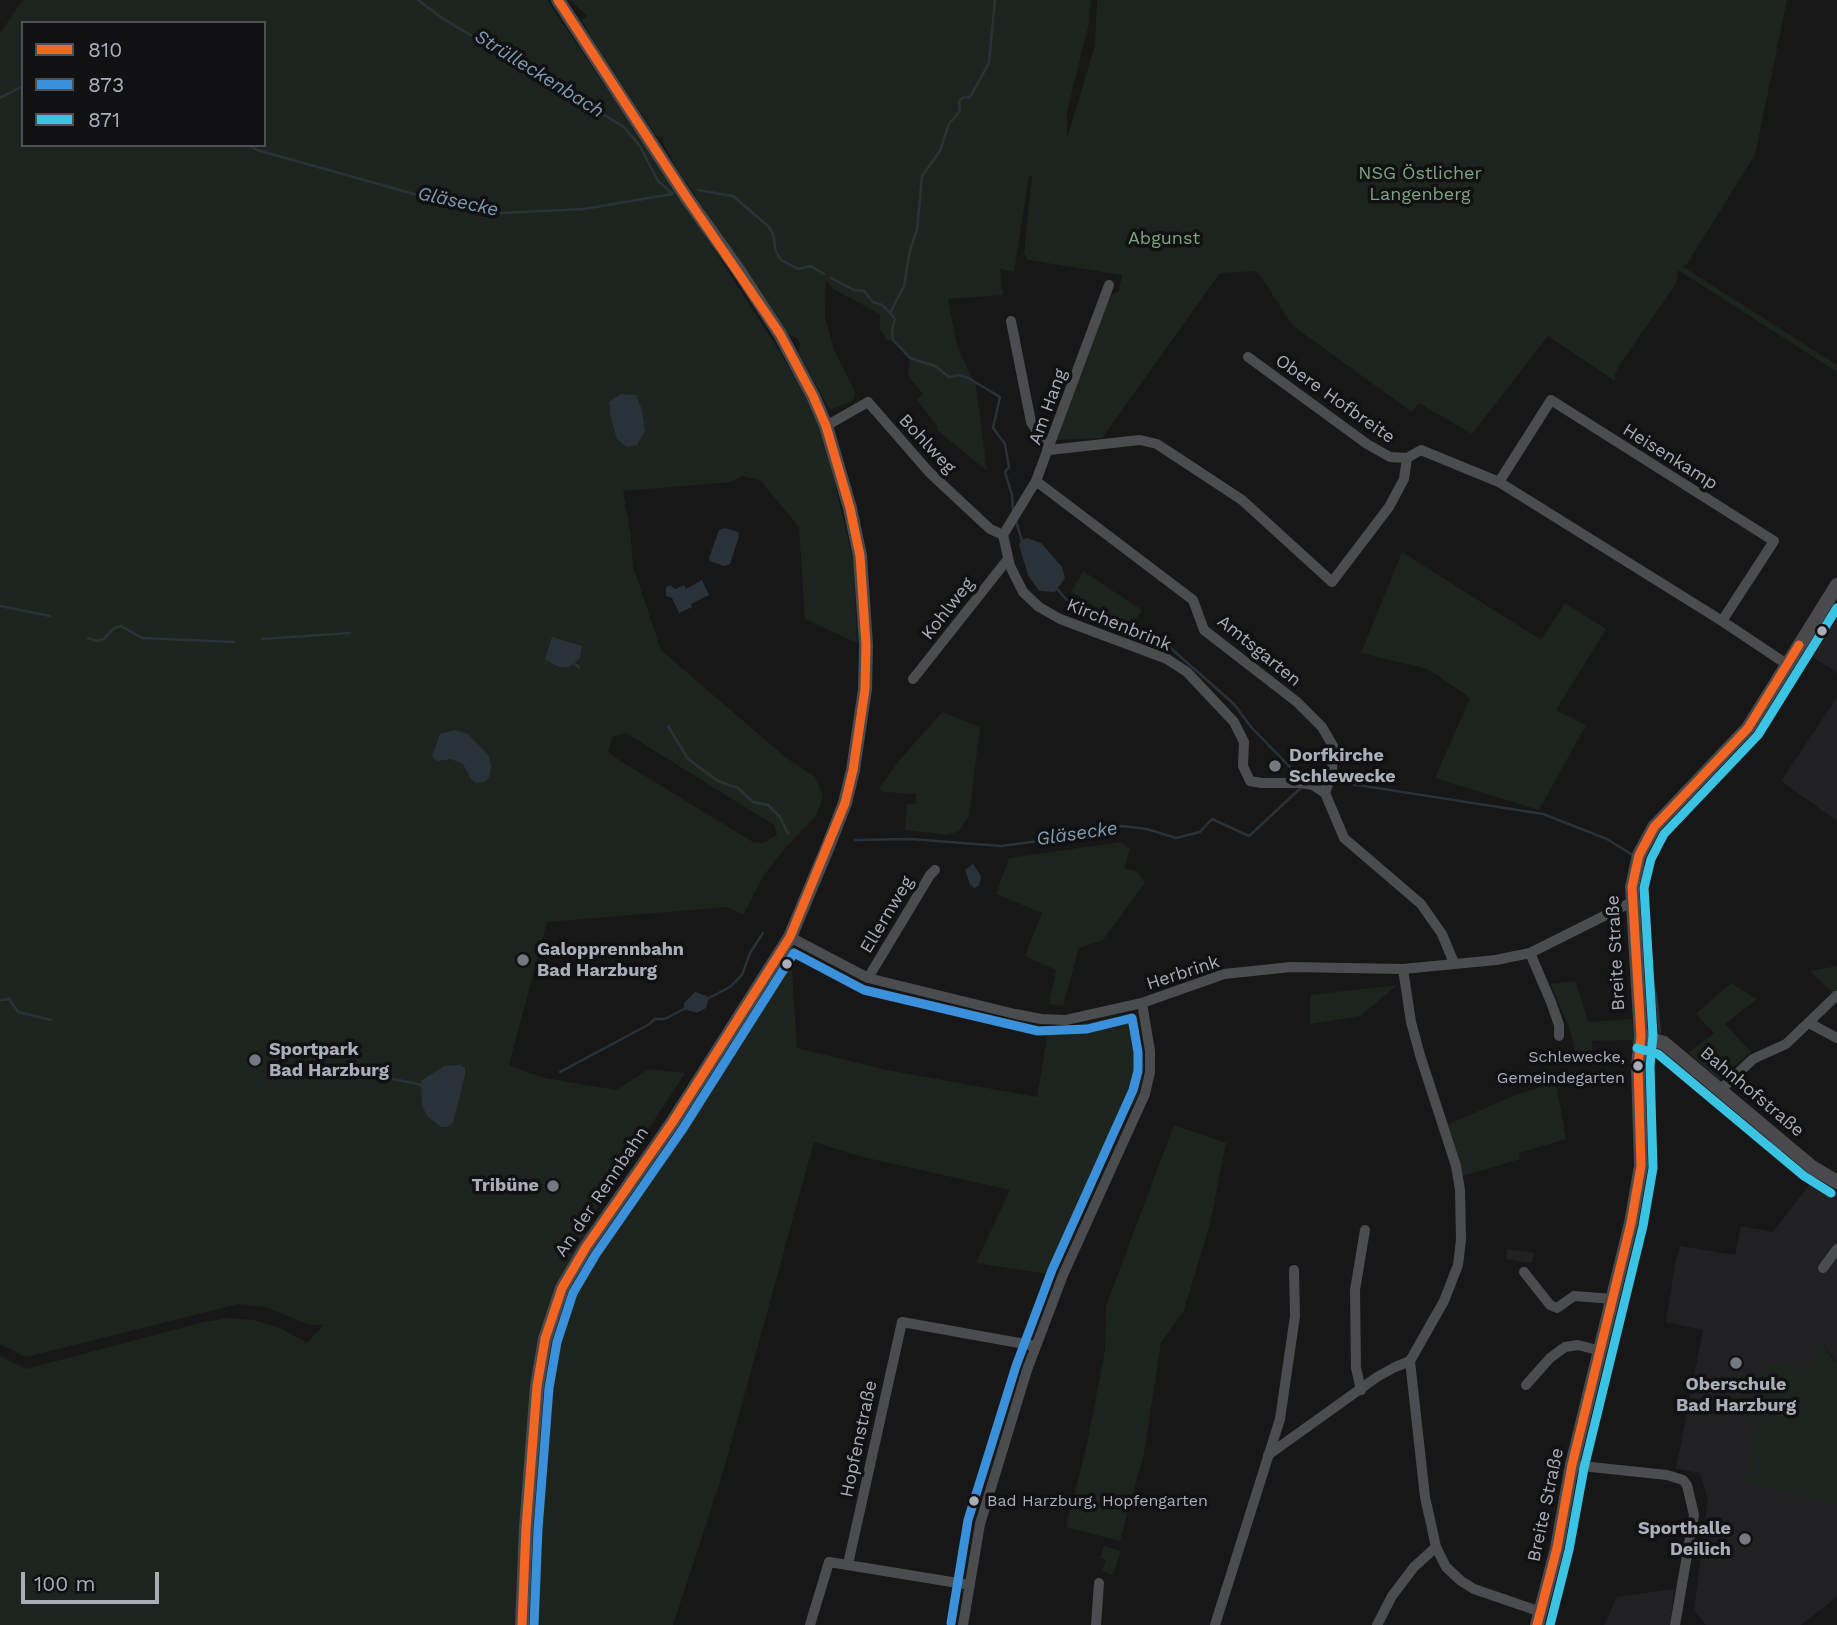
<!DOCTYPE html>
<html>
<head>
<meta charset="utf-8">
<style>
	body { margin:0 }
	#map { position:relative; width:1837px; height:1625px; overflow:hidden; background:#171717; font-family:"Work Sans",sans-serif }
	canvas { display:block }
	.legend { position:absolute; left:21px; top:21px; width:245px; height:126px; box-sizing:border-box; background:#111113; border:2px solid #4d4f55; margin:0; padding:9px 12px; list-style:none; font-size:21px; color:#a8adb8 }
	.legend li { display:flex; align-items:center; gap:14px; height:35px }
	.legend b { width:35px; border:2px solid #4d4f55 }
	.scale { position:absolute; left:21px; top:1572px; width:138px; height:32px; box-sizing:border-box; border:4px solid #a8adb8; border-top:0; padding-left:9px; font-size:21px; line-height:24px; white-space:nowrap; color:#a8adb8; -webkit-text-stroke:5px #111113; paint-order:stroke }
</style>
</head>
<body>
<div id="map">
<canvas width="1837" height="1625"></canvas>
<ul class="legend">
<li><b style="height:9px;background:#f26522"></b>810</li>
<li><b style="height:9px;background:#3a90db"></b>873</li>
<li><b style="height:9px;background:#3bc3e3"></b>871</li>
</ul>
<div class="scale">100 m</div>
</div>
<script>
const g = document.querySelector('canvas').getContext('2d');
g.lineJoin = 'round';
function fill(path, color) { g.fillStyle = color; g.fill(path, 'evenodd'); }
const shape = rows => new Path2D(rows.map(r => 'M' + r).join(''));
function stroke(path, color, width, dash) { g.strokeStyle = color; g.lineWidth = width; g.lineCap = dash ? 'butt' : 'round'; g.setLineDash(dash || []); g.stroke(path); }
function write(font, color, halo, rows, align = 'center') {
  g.font = font + ' "Work Sans",sans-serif'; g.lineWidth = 7; g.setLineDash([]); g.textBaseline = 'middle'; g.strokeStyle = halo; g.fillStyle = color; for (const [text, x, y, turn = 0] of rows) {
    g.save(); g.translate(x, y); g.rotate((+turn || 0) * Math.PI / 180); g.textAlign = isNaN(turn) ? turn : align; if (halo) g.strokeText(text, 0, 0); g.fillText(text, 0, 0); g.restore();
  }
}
const built = shape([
	[1837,595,1837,673,1800,649],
	[1837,697,1837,821,1781,781],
	[1813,1180,1837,1200,1837,1362,1818,1339,1812,1371,1745,1482,1837,1504,1837,1597,1801,1625,1706,1625,1694,1610,1708,1500,1700,1473,1676,1469,1703,1330,1666,1322,1675,1264,1680,1246,1735,1255,1741,1226,1773,1232],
	[1507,1249,1535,1253,1534,1256,1531,1263,1506,1259],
	[1674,1589,1670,1625,1604,1625,1617,1597]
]);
const green = shape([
	[23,0,547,0,682,199,793,373,822,430,854,564,857,643,805,619,799,527,760,480,742,476,732,482,623,491,631,536,633,566,661,650,785,757,815,777,823,797,816,816,785,848,764,875,743,915,727,907,547,922,509,1065,544,1078,616,1090,649,1069,685,1073,589,1221,586,1245,790,937,797,1048,887,1070,1037,1097,1049,1026,1076,1025,1137,1013,1144,1065,1140,1092,1120,1126,1055,1275,976,1263,1010,1190,863,1157,814,1142,722,1476,673,1625,0,1625,0,1356,26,1369,204,1322,229,1318,253,1320,280,1328,307,1343,324,1325,310,1325,265,1307,239,1304,26,1357,0,1344,0,33],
	[23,23,264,23,264,145,23,145],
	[626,733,774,825,777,835,763,843,753,842,619,760,608,752,612,737],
	[570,0,1091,0,1089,23,1067,112,1067,139,1095,45,1097,0,1787,0,1755,155,1687,264,1682,266,1837,365,1837,372,1678,270,1676,284,1620,364,1615,374,1615,381,1548,336,1472,434,1419,403,1412,412,1293,326,1257,271,1220,273,1102,438,1054,440,1108,297,1119,291,1122,275,1028,260,1024,253,1032,176,1029,176,1014,272,1000,269,1003,295,948,299,957,346,976,386,987,471,937,430,938,427,917,400,923,394,908,376,910,358,893,340,887,341,880,329,880,314,833,289,826,280,825,317,834,350,855,392,854,398,850,402,832,409,829,408,798,353,800,344,797,338,788,334,679,172,663,143,663,137,656,136,591,37,582,20,587,16],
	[1402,552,1541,640,1565,603,1606,629,1556,710,1586,725,1539,810,1435,778,1470,698,1428,669,1361,653],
	[1083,571,1142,610,1129,630,1108,614,1071,592],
	[942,712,980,727,969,816,959,831,947,835,905,830,907,805,916,803,916,794,885,792,879,789,898,762],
	[1121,842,1130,849,1124,868,1138,872,1145,883,1103,940,1079,948,1063,1006,1049,1004,1056,970,1025,956,1042,913,996,894,1009,858],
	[1837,966,1837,997,1810,971],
	[1576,981,1588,1022,1632,1019,1634,1040,1592,1041,1592,1055,1575,1052,1570,1029,1550,984],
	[1731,983,1757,999,1725,1024,1752,1053,1747,1055,1719,1080,1688,1053,1714,1033,1696,1014],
	[1397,985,1360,1016,1310,1024,1310,995],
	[1556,1082,1566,1139,1519,1153,1520,1159,1463,1176,1447,1125,1510,1097],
	[1174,1125,1226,1143,1210,1224,1184,1310,1161,1343,1144,1453,1120,1541,1066,1527,1087,1444,1105,1350,1106,1306],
	[1818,1338,1834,1361,1837,1362,1837,1504,1745,1483,1767,1362,1811,1370],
	[1104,1546,1121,1551,1113,1575,1102,1571,1106,1560,1100,1558]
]);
const water = shape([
	[621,394,636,395,642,410,645,431,637,445,627,447,617,439,611,419,609,402],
	[725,528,738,532,739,536,730,564,724,566,710,561,709,558,719,530],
	[1027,538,1041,543,1062,567,1065,578,1055,592,1039,591,1028,575,1019,545,1022,540],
	[702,580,709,595,691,604,692,607,679,613,672,598,666,596,666,587,670,585,675,589,684,585,686,589],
	[552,637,582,646,580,658,569,667,559,667,545,659],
	[455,730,468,734,489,756,491,767,489,778,484,782,476,783,471,779,463,764,451,759,437,761,432,757,440,734],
	[973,864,981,876,979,886,974,888,970,884,965,870],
	[695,992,707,996,708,1001,706,1008,697,1013,684,1009,684,1003],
	[460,1065,465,1068,465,1075,453,1123,447,1127,441,1127,427,1116,422,1105,421,1081,444,1066]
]);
const stream = shape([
	[418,0,442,18,624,127,640,146,658,181,673,194],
	[0,98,23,86],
	[249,145,257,150,453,205,502,213,584,209,673,194],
	[698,190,733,196,768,226,773,234,776,252,781,260,798,269,811,266,824,274],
	[831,278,854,290,864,291,873,302,882,305,890,313,895,319,892,330,893,340,910,358,935,366,949,377,959,375,968,378,1000,397,993,428,1005,444,1009,467,1005,472,1012,495,1013,511],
	[890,313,904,286,910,250,917,230,922,176,940,151,949,124,960,111,959,102,962,98,970,97,989,63,995,0],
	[1016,521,1022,541],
	[1057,589,1073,607,1092,617],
	[0,606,50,616],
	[1102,621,1138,631,1166,644,1234,704,1251,727,1290,767,1308,780,1326,781],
	[88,638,97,641,104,639,114,628,121,626,142,638,234,642],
	[262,639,350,633],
	[573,663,579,667],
	[668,726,688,759,718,781,738,788,753,802,768,805,780,817,788,834],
	[1332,781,1543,814,1607,839,1631,854],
	[855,840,911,839,1001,846,1047,840,1089,829,1122,826,1147,829,1176,838,1200,832,1212,819,1249,836,1304,785],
	[1644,866,1641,889,1651,978,1656,995,1660,1032],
	[0,1000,9,999,18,1012,51,1020],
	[705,1000,730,987,742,975,750,953,763,933],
	[350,1070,422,1085],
	[560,1072,648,1025,655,1019,665,1019,686,1008],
	[1770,1141,1781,1150],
	[1807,1172,1837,1196]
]);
const street = shape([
	[1109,285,1036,481,1003,535,1010,566,1023,592,1039,607,1060,619,1167,659,1187,672,1234,722,1244,742,1243,766,1250,781,1261,783,1301,783,1313,785,1325,793,1344,838,1421,904,1442,934,1454,963],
	[1011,321,1031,422,1049,450,1140,440,1157,444,1242,500,1332,582,1389,507,1404,479,1407,458],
	[1248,357,1367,444,1390,457,1407,458,1421,450,1499,482,1722,621,1788,665],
	[826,426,868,402,929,472,990,529,1003,535],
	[1036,481,1193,600,1204,630,1297,702,1322,727,1333,746,1332,773,1325,793],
	[1499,482,1551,400,1774,541,1722,621],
	[913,679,1008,559],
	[790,937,868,978,1015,1014,1041,1019,1066,1020,1142,1003,1224,974,1291,967,1403,969,1496,960,1530,953,1632,902],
	[1530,953,1551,1002,1559,1025,1559,1036],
	[1403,969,1411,1022,1420,1055,1456,1166,1460,1190,1461,1240,1458,1265,1444,1301,1410,1361,1425,1497,1433,1533,1436,1547,1446,1567,1461,1581,1474,1589,1541,1612],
	[868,978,930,875,935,870],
	[1809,1023,1837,1038],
	[1719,1091,1753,1059,1786,1044,1836,996],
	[1823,1268,1837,1249],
	[1524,1272,1550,1305,1557,1308,1574,1296,1613,1299],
	[1526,1385,1550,1358,1565,1347,1578,1345,1601,1351],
	[1361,1390,1356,1368,1355,1290,1365,1230],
	[1268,1455,1377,1377,1395,1367,1410,1361],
	[1572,1465,1667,1475,1683,1480,1687,1485,1694,1515,1675,1625],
	[848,1564,902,1322,1036,1346],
	[810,1625,829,1562,970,1585],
	[963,1625,980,1524,1027,1370,1063,1275,1145,1094,1150,1072,1150,1051,1142,1003],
	[1096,1625,1099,1583],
	[1215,1625,1280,1419,1295,1316,1294,1270],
	[1377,1625,1392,1596,1414,1567,1436,1547]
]);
const secondary = shape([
	[1641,1036,1664,1043,1812,1167,1837,1182],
	[522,1625,526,1528,537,1386,545,1339,562,1288,586,1247,672,1123,790,937,827,849,845,803,853,770,865,689,866,645,860,556,850,508,826,426,813,396,780,334,739,271,687,198,558,0],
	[1537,1625,1557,1548,1572,1465,1631,1223,1641,1166,1638,1066,1641,1036,1632,887,1639,855,1654,827,1748,728,1837,585]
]);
const bus1 = shape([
	[522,1625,526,1528,537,1386,545,1339,562,1288,586,1247,672,1123,790,937,845,803,853,770,865,689,866,645,860,556,850,508,826,426,813,396,780,334,687,198,558,0],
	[1537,1625,1557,1548,1572,1465,1631,1223,1641,1166,1638,1066,1641,1036,1632,887,1639,855,1654,827,1748,728,1799,645]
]);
const bus2 = shape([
	[534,1625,538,1529,549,1388,557,1342,573,1293,596,1254,682,1130,794,953,864,990,1038,1031,1087,1029,1132,1018,1138,1052,1138,1071,1133,1090,1052,1270,1016,1366,968,1520,951,1623]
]);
const bus3 = shape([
	[1637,1048,1658,1054,1804,1176,1831,1193],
	[1550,1625,1569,1550,1584,1468,1643,1226,1653,1168,1650,1066,1653,1035,1644,888,1651,859,1664,834,1758,735,1837,608]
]);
const markers = [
	[1822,631,6,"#a8adb8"],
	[1275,766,7,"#757880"],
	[523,960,7,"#757880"],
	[787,964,6,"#a8adb8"],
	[255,1060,7,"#757880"],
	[1638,1066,6,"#a8adb8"],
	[553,1186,7,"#757880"],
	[1736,1363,7,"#757880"],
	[974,1501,6,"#a8adb8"],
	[1745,1539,7,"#757880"]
];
const busNames = [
	["Schlewecke,",1625,1057],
	["Gemeindegarten",1625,1078],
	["Bad Harzburg, Hopfengarten",987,1501,"left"]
];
const parkNames = [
	["NSG Östlicher",1420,174],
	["Langenberg",1420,195],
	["Abgunst",1164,239]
];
const streetNames = [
	["Obere Hofbreite",1335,399,35],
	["Am Hang",1048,407,-70],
	["Bohlweg",927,444,47],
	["Heisenkamp",1670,457,32],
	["Kohlweg",948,609,-52],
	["Kirchenbrink",1119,625,22],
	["Amtsgarten",1259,651,39],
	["Ellernweg",887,915,-59],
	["Breite Straße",1616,953,-93],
	["Herbrink",1183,973,-18],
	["Bahnhofstraße",1752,1092,40],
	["An der Rennbahn",602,1192,-56],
	["Hopfenstraße",859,1439,-78],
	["Breite Straße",1546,1505,-78]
];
const poiNames = [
	["Dorfkirche",1289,756],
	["Schlewecke",1289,777],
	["Galopprennbahn",537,950],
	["Bad Harzburg",537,971],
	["Sportpark",269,1050],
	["Bad Harzburg",269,1071],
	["Tribüne",539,1186,"right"],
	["Oberschule",1736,1385,"center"],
	["Bad Harzburg",1736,1406,"center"],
	["Sporthalle",1731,1529,"right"],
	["Deilich",1731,1550,"right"]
];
const waterNames = [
	["Strülleckenbach",539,74,32],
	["Gläsecke",458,202,12],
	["Gläsecke",1077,834,-8]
];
fill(built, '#212123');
fill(green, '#1d241e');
fill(water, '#2a3239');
stroke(stream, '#2a3239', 2.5);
stroke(street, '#4b4c50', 10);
stroke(secondary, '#4a4a4e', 14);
stroke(bus1, '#f26522', 9);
stroke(bus2, '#3a90db', 9);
stroke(bus3, '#3bc3e3', 9);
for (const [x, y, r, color] of markers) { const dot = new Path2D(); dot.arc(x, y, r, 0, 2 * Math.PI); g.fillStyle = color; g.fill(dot); stroke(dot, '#111113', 2.5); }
write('16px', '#a8adb8', '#111113', busNames, 'right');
write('18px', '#7fa381', '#111113', parkNames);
write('18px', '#a8adb8', '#111113', streetNames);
write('bold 18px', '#a8adb8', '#111113', poiNames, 'left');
write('italic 19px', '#7f9bb3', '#111113', waterNames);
</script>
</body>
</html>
